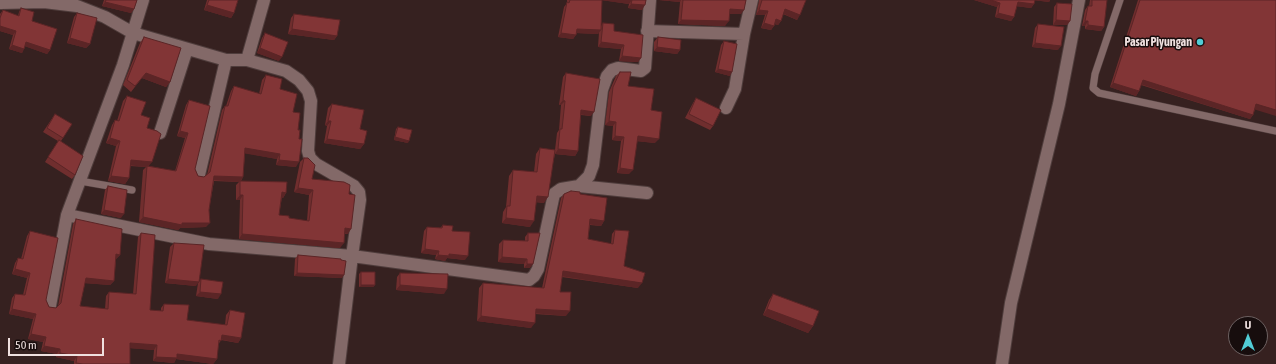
<!DOCTYPE html>
<html>
<head>
<meta charset="utf-8">
<style>
	body { margin:0 }
	#map { position:relative; width:1276px; height:364px; overflow:hidden; background:#362120; font-family:"Asap Condensed",sans-serif }
	canvas { display:block }
	.north { position:absolute; left:1228px; top:316px; width:40px; height:40px; box-sizing:border-box; background:#170d0d; border:1px solid #6d6161; border-radius:50%; rotate:0deg; font-size:11px; font-weight:700; line-height:16px; text-align:center; color:#efe0df }
	.north::after { content:''; display:block; margin:auto; width:14px; height:18px; background:#51ccd5; clip-path:polygon(50% 0,100% 100%,50% 72%,0 100%) }
	.scale { position:absolute; left:8px; top:338px; width:96px; height:18px; box-sizing:border-box; border:2px solid #efe0df; border-top:0; padding-left:5px; font-size:12px; line-height:14px; white-space:nowrap; color:#efe0df; -webkit-text-stroke:3px #170d0d; paint-order:stroke }
</style>
</head>
<body>
<div id="map">
<canvas width="1276" height="364"></canvas>
<div class="north">U</div>
<div class="scale">50 m</div>
</div>
<script>
const g = document.querySelector('canvas').getContext('2d');
g.lineJoin = 'round';
const shape = rows => new Path2D(rows.map(r => 'M' + r).join(''));
function stroke(path, color, width, dash) { g.strokeStyle = color; g.lineWidth = width; g.lineCap = dash ? 'butt' : 'round'; g.setLineDash(dash || []); g.stroke(path); }
function fill(path, color) { g.fillStyle = color; g.fill(path, 'evenodd'); }
function write(font, color, halo, rows, align = 'center') {
  g.font = font + ' "Asap Condensed",sans-serif'; g.lineWidth = 3; g.setLineDash([]); g.textBaseline = 'middle'; g.strokeStyle = halo; g.fillStyle = color; for (const [text, x, y, turn = 0] of rows) {
    g.save(); g.translate(x, y); g.rotate((+turn || 0) * Math.PI / 180); g.textAlign = isNaN(turn) ? turn : align; if (halo) g.strokeText(text, 0, 0); g.fillText(text, 0, 0); g.restore();
  }
}
const lane = shape([
	[1120,0,1095,74,1093,88,1099,93,1276,131],
	[80,181,132,190]
]);
const street = shape([
	[143,0,123,65,67,215,209,244,352,256,339,364],
	[0,3,44,2,77,6,105,17,133,33,226,60,247,60,286,71,299,80,308,91,311,101,308,151,310,158,316,164,354,186,359,192,360,200,352,256,529,280,534,276,538,269,554,194,561,189,579,186,589,176,593,165,602,90,607,76,612,70,618,68,641,71,645,68,650,0],
	[647,31,744,34,752,0],
	[247,60,264,0],
	[726,108,735,89,744,34],
	[160,133,187,49],
	[199,175,226,60],
	[579,186,647,193],
	[50,306,67,215],
	[1002,364,1011,303,1059,104,1079,0]
]);
const wall = shape([
	[104,0,137,0,134,9,131,13,102,6],
	[207,0,238,0,234,13,231,18,204,10],
	[567,0,646,0,642,10,628,8,629,4,602,0,601,26,603,23,614,31,641,58,638,62,619,61,621,49,598,47,599,32,598,34,577,33,573,39,558,37,564,7,567,3],
	[659,0,746,0,741,14,729,14,725,26,678,24,680,2],
	[759,0,806,0,797,20,783,14,781,21,778,25,775,24,771,30,761,28,765,15,756,15,759,1],
	[974,0,1050,0,1049,2,1034,0,1034,4,1031,8,1016,6,1014,17,1011,21,995,17,997,7],
	[1090,0,1107,0,1104,27,1101,31,1085,29,1085,26,1082,26,1085,10,1088,6,1089,6],
	[1138,0,1276,0,1255,109,1253,115,1250,119,1141,85,1139,91,1136,96,1110,87],
	[1057,3,1070,21,1067,25,1053,25,1054,7],
	[21,8,32,21,50,50,47,54,25,46,22,53,9,49,13,35,0,31,0,14,3,10,18,16,19,12],
	[77,13,90,44,86,48,67,43,74,17],
	[294,14,337,36,334,40,288,34,291,18],
	[1038,24,1058,50,1032,47,1035,28],
	[265,33,279,61,257,53,262,38],
	[144,37,170,82,166,87,142,78,131,92,123,85,140,43],
	[658,37,680,50,677,54,654,51,654,42],
	[724,41,730,76,715,72,721,45],
	[620,72,628,86,651,110,655,143,637,141,629,174,617,173,621,141,612,140,613,126,605,125,609,92,616,76],
	[566,73,591,116,581,115,578,151,575,156,555,154,544,203,536,202,530,227,502,223,503,212,506,207,509,176,513,170,534,172,536,154,540,148,555,150,557,133,559,130,561,105,559,105,563,77],
	[266,75,280,89,293,112,298,130,296,167,276,165,277,159,245,153,243,177,241,181,286,193,283,198,282,197,279,215,289,218,307,221,309,195,294,192,300,162,304,158,312,179,349,194,348,234,345,234,340,248,239,239,240,200,236,200,236,185,239,182,214,181,206,227,180,228,178,230,139,222,143,170,146,167,130,166,129,178,125,184,108,181,116,146,106,143,112,125,115,120,117,121,123,101,127,96,141,115,147,128,149,166,175,171,185,138,177,136,186,105,189,100,195,169,198,176,204,177,207,175,222,110,225,106,226,106,231,91,234,86,259,94,262,80],
	[696,98,713,126,710,130,685,118,693,103],
	[332,104,364,144,360,149,324,143,327,126,325,125,328,108],
	[55,114,63,138,61,141,75,175,72,179,45,162,58,141,43,132],
	[398,127,408,143,394,140,396,129],
	[108,186,121,218,101,214,105,190],
	[564,194,580,194,604,221,601,226,590,225,588,239,611,244,612,234,615,230,624,266,638,288,562,277,560,292,566,316,535,314,531,328,477,321,479,288,483,283,542,288,561,198],
	[76,219,120,255,116,259,114,281,110,285,85,283,80,306,105,309,106,296,109,292,133,294,138,237,141,233,150,310,161,311,161,308,164,304,187,320,225,325,226,315,230,310,241,338,238,343,221,340,218,345,217,359,213,364,176,359,174,363,153,361,154,350,130,348,130,364,74,364,74,361,56,357,57,354,41,351,43,342,28,339,33,319,9,314,12,298,15,294,23,295,27,278,12,274,15,263,18,258,21,259,27,236,30,231,46,300,49,307,56,308,58,306,73,224],
	[443,225,452,231,465,260,447,258,445,261,435,259,436,255,421,253,424,231,427,227,440,228],
	[528,233,530,268,524,268,524,264,498,262,499,244,503,240,525,241,525,237],
	[174,243,196,286,165,283,170,247],
	[298,255,341,260,342,278,294,276,295,259],
	[361,272,375,285,373,287,359,287,359,274],
	[400,273,444,294,396,290,397,277],
	[201,279,218,299,196,296,198,283],
	[773,294,813,326,808,333,763,315,769,300]
]);
const shadedWall = shape([
	[600,0,632,0,629,4],
	[659,0,681,0,680,2],
	[974,0,991,0,1000,3,997,7],
	[1032,0,1050,0,1049,2],
	[105,2,134,9,131,13,102,6],
	[1018,2,1034,4,1031,8,1015,6],
	[631,4,645,5,642,10,628,8],
	[207,5,234,13,231,18,204,10],
	[730,9,744,10,741,14,726,14],
	[785,9,800,15,797,20,782,13],
	[759,10,768,11,765,15,756,15],
	[998,13,1014,17,1011,21,995,17],
	[776,19,781,21,778,25,773,24],
	[681,20,729,21,725,26,678,24],
	[1056,20,1070,21,1067,25,1053,25],
	[1085,21,1088,21,1085,26,1082,26],
	[764,23,774,26,771,30,761,28],
	[1088,25,1104,27,1101,31,1085,29],
	[0,26,16,31,13,35,0,31],
	[292,29,337,36,334,40,288,34],
	[577,29,601,30,598,34,574,33],
	[561,33,576,35,573,39,558,37],
	[70,38,90,44,86,48,67,43],
	[26,42,50,50,47,54,24,46],
	[601,42,624,45,621,49,598,47],
	[1035,43,1061,46,1058,50,1032,47],
	[12,45,24,49,22,53,9,49],
	[657,47,680,50,677,54,654,51],
	[260,48,282,57,279,61,257,53],
	[622,56,641,58,638,62,619,61],
	[718,69,732,72,730,76,715,72],
	[146,73,170,82,166,87,142,78,131,92],
	[1143,80,1253,115,1250,119,1140,84],
	[1113,83,1139,91,1136,96,1110,87],
	[563,100,565,101,561,105,559,105],
	[1256,104,1276,110,1276,116,1253,109],
	[581,110,594,112,591,116,578,114],
	[328,121,331,121,327,126,325,125],
	[609,121,616,122,613,126,605,125],
	[180,131,188,133,185,138,177,136],
	[615,136,624,137,621,141,612,140],
	[638,136,659,139,655,143,634,141],
	[395,137,409,141,408,143,394,140],
	[110,138,120,141,116,146,106,143],
	[327,139,364,144,360,149,324,143],
	[245,148,280,154,277,159,242,153],
	[558,149,578,151,575,156,555,154],
	[131,160,152,162,148,167,147,166,146,167,127,165],
	[279,160,299,162,296,167,276,165],
	[620,168,633,170,629,174,617,173],
	[111,176,129,178,125,184,108,181],
	[214,176,243,177,240,182,240,181,239,182,211,180],
	[298,188,313,190,309,195,294,192],
	[282,192,286,193,283,198,279,197],
	[240,195,243,195,240,200,236,200],
	[537,196,548,197,544,203,533,202],
	[104,210,124,214,121,218,101,214],
	[143,217,210,223,206,227,180,228,178,230,139,222],
	[506,218,534,221,530,227,502,223],
	[590,219,604,221,601,226,587,224],
	[345,228,351,229,348,234,342,233],
	[242,234,344,243,340,248,239,239],
	[425,249,439,251,436,255,421,253],
	[116,254,120,255,116,259,113,259],
	[449,254,468,256,465,260,447,258,445,261,435,259,438,255],
	[502,257,527,259,524,264,498,262],
	[527,264,533,264,530,268,524,268],
	[15,269,30,273,27,278,12,274],
	[563,271,642,283,638,288,560,276],
	[297,273,344,275,342,278,294,276],
	[86,278,114,281,110,285,82,283],
	[168,279,199,282,196,286,165,283],
	[361,285,375,285,373,287,359,287],
	[400,285,447,289,444,294,396,290],
	[200,292,221,294,218,299,196,296],
	[12,309,36,314,33,319,9,314],
	[536,309,570,311,566,316,532,313],
	[767,309,813,326,808,333,763,315],
	[481,316,535,323,531,328,477,321],
	[31,334,46,337,43,342,28,339],
	[222,335,241,338,238,343,219,339],
	[130,343,157,345,154,350,127,348],
	[44,346,60,349,57,354,41,351],
	[60,353,77,356,74,361,56,357],
	[177,354,217,359,213,364,176,359,174,363,153,361,156,357]
]);
const building = shape([
	[106,0,137,0,134,9,105,2,106,0],
	[209,0,238,0,234,13,207,5,209,0],
	[570,0,602,0,601,30,577,29,576,35,561,33,567,2,569,3,570,0],
	[632,0,646,0,645,5,631,4,632,0],
	[683,0,746,0,744,10,730,9,729,21,681,20,683,0],
	[762,0,806,0,800,15,785,9,781,21,776,19,774,26,764,23,768,11,759,10,762,0],
	[991,0,1035,0,1034,4,1018,2,1014,17,998,13,1000,3,991,0],
	[1092,0,1107,0,1104,27,1088,25,1088,21,1085,21,1088,6,1092,6,1092,0],
	[1140,0,1276,0,1276,110,1256,104,1253,115,1143,80,1139,91,1113,83,1140,0],
	[1057,3,1072,4,1070,21,1056,20,1057,3],
	[21,8,34,12,32,21,57,29,50,50,26,42,24,49,12,45,16,31,0,26,0,18,3,10,19,16,21,8],
	[77,13,97,18,90,44,70,38,77,13],
	[294,14,340,20,337,36,292,29,294,14],
	[603,23,614,24,614,31,643,35,641,58,622,56,624,45,601,42,603,23],
	[1038,24,1064,27,1061,46,1035,43,1038,24],
	[265,33,288,42,282,57,260,48,265,33],
	[144,37,181,48,170,82,146,73,135,86,127,80,144,37],
	[658,37,681,40,680,50,657,47,658,37],
	[724,41,737,44,732,72,718,69,724,41],
	[620,72,631,72,628,86,654,89,651,110,662,112,659,139,638,136,633,170,620,168,624,137,615,136,616,122,609,121,613,87,620,72],
	[566,73,600,79,594,112,581,110,578,151,558,149,560,129,562,129,565,101,563,100,566,73],
	[266,75,282,79,280,89,297,94,293,112,300,113,298,130,300,130,299,139,302,139,299,162,279,160,280,154,245,148,243,177,214,176,209,210,210,223,182,223,182,225,143,217,147,166,176,171,188,133,180,131,189,100,210,106,195,169,198,176,204,177,210,172,225,106,228,106,234,86,261,94,266,75],
	[127,96,146,102,141,115,150,118,147,128,157,131,161,134,152,162,131,160,129,178,111,176,120,141,110,138,115,120,119,121,127,96],
	[696,98,721,110,713,126,689,114,696,98],
	[332,104,364,110,360,129,367,131,364,144,327,139,331,121,328,121,332,104],
	[55,114,72,124,63,138,47,128,55,114],
	[398,127,412,130,409,141,395,137,398,127],
	[59,140,83,156,75,175,48,157,59,140],
	[540,148,555,150,548,197,537,196,534,221,506,218,507,206,510,206,513,170,537,172,540,148],
	[304,158,308,158,315,165,312,179,344,182,350,185,349,194,355,195,351,229,345,228,344,243,242,234,243,195,240,195,240,181,287,182,286,193,282,192,279,215,289,216,289,218,309,221,313,190,298,188,304,158],
	[108,186,127,190,124,214,104,210,108,186],
	[571,191,580,192,580,194,607,198,604,221,590,219,588,239,613,244,615,230,629,231,624,266,645,273,642,283,563,271,560,292,571,292,570,311,536,309,535,323,481,316,483,283,544,288,564,194,571,191],
	[76,219,122,229,120,255,116,254,114,281,86,278,80,306,108,309,109,292,136,294,141,233,155,235,150,310,163,311,164,304,189,305,187,320,227,325,230,310,245,313,241,338,222,335,221,341,219,340,217,359,177,354,177,358,156,357,157,345,130,343,130,364,83,364,76,363,77,356,60,353,60,349,44,346,46,337,31,334,36,314,12,309,15,294,25,295,30,273,15,269,18,258,23,259,30,231,58,238,46,300,49,307,56,308,61,303,76,219],
	[443,225,453,226,452,231,470,232,468,256,449,254,449,256,438,255,439,251,425,249,427,227,442,228,443,225],
	[528,233,540,233,533,264,527,264,527,259,502,257,503,240,528,241,528,233],
	[174,243,204,245,199,282,168,279,174,243],
	[298,255,341,259,341,260,346,261,344,275,297,273,298,255],
	[361,272,375,272,375,285,361,285,361,272],
	[400,273,448,274,447,289,400,285,400,273],
	[201,279,223,282,221,294,200,292,201,279],
	[773,294,819,311,813,326,767,309,773,294]
]);
const markers = [
	[1200,42,4,"#51ccd5"]
];
const poiNames = [
	["Pasar Piyungan",1192,42]
];
stroke(lane, '#4f3d3c', 8);
stroke(street, '#4f3d3c', 14);
stroke(lane, '#836968', 7);
stroke(street, '#836968', 12);
fill(wall, '#702e2e');
fill(shadedWall, '#5b2526');
fill(building, '#823536');
stroke(building, '#5b2526', 1);
for (const [x, y, r, color] of markers) { const dot = new Path2D(); dot.arc(x, y, r, 0, 2 * Math.PI); g.fillStyle = color; g.fill(dot); stroke(dot, '#170d0d', 1.5); }
write('bold 12px', '#efe0df', '#170d0d', poiNames, 'right');
</script>
</body>
</html>
